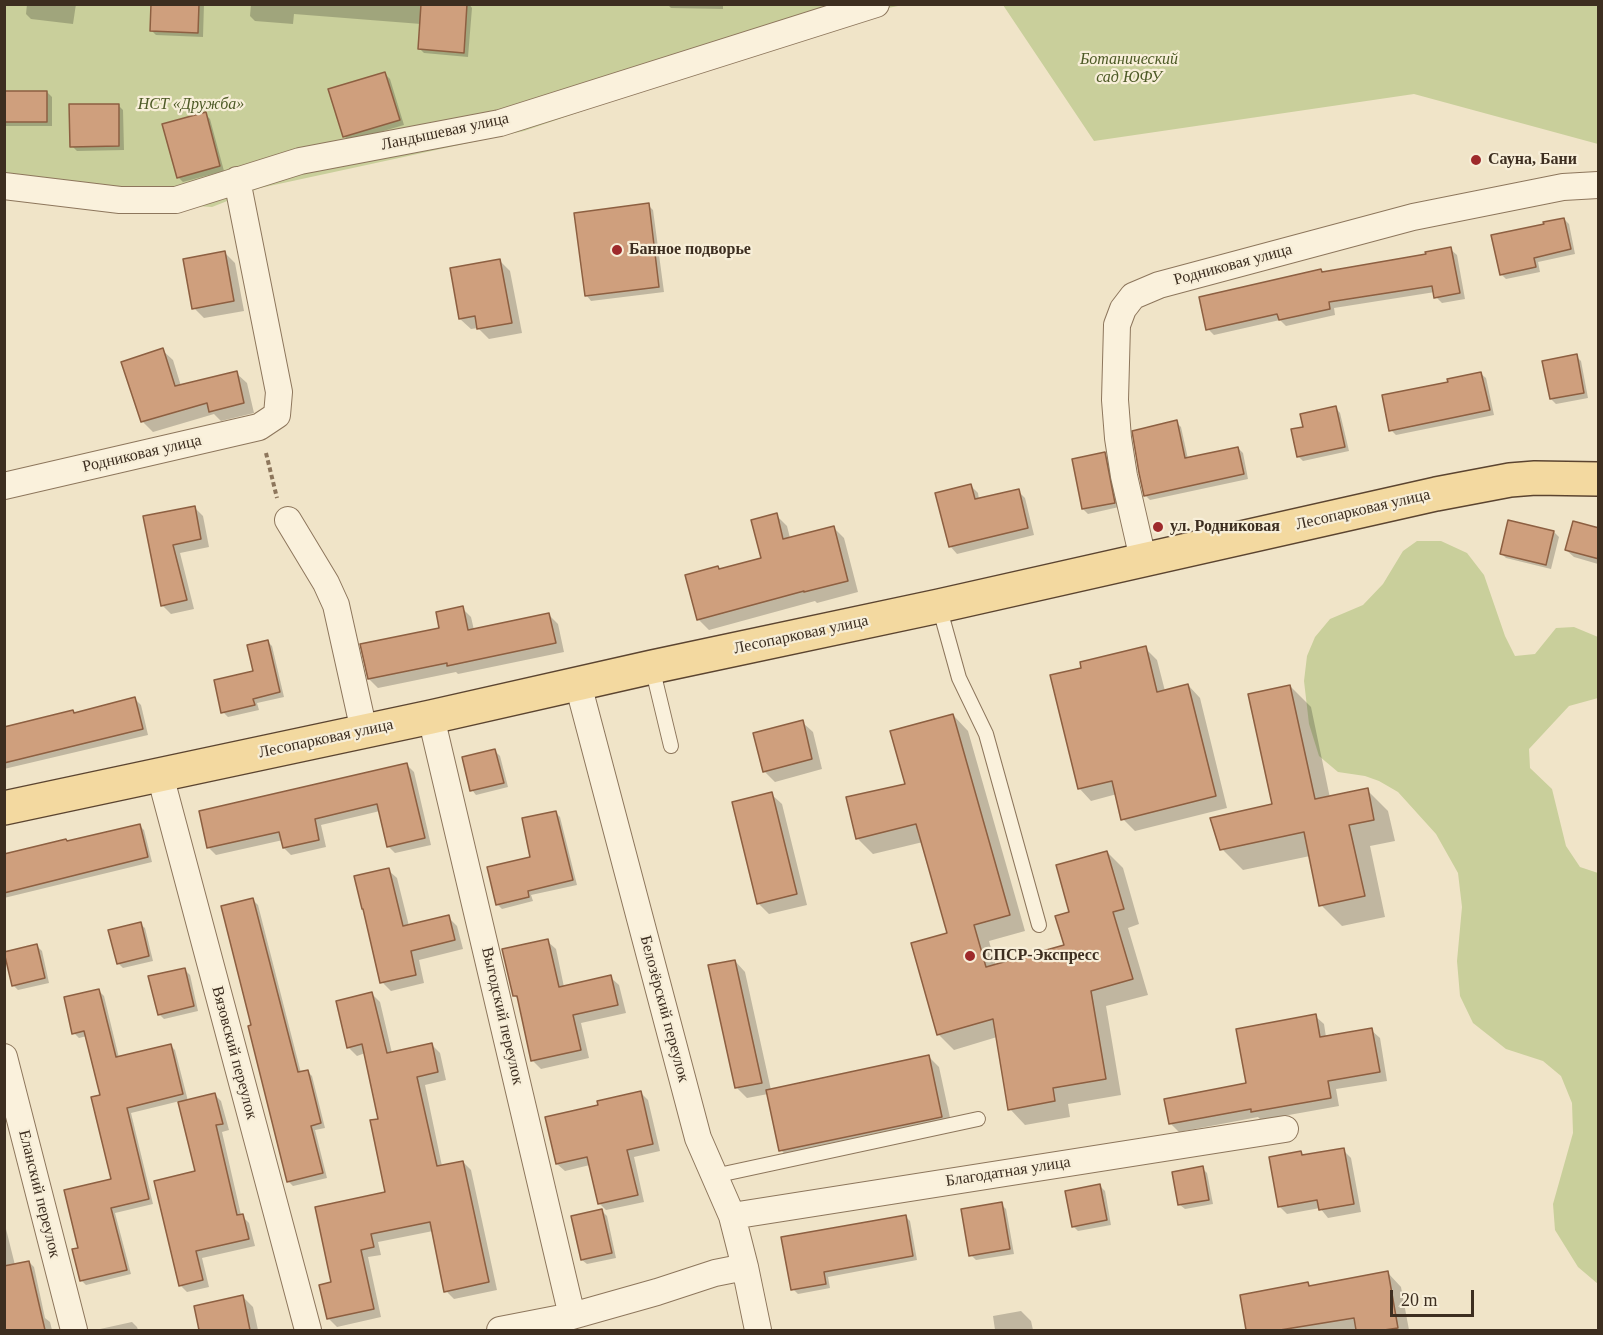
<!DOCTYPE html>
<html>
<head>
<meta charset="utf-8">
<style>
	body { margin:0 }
	#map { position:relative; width:1603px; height:1335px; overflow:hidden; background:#f0e4c8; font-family:"Times New Roman",serif }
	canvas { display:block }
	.frame { position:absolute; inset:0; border:6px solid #3d2e20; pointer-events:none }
	.scale { position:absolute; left:1390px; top:1290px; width:84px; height:27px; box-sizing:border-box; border:3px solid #3d2e20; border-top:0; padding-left:8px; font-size:18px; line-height:21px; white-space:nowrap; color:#3d2e20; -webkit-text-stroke:4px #f7eed8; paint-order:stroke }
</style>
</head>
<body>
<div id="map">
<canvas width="1603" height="1335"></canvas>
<div class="frame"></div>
<div class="scale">20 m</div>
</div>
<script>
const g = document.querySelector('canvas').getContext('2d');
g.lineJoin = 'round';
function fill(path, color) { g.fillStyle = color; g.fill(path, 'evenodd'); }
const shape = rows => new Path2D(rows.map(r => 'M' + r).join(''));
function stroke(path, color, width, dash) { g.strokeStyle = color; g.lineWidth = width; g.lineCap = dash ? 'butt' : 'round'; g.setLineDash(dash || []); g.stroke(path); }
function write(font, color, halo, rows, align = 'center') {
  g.font = font + ' "Times New Roman",serif'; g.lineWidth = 4.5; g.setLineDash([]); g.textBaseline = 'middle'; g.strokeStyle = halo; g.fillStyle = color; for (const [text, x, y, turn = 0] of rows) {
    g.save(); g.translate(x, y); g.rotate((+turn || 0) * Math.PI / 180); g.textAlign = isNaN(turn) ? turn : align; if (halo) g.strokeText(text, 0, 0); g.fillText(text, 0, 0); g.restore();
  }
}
const green = shape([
	[4,5,903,5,878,10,524,131,260,188,212,207,5,194],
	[1003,5,1598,5,1598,144,1414,94,1094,141],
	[1417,541,1441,541,1467,553,1484,575,1505,636,1515,656,1535,654,1556,628,1574,627,1598,637,1598,698,1569,706,1529,749,1530,768,1552,789,1566,846,1580,867,1598,873,1598,1284,1578,1267,1555,1230,1553,1204,1573,1133,1572,1103,1561,1076,1543,1061,1506,1049,1473,1023,1460,996,1457,961,1462,907,1458,873,1436,834,1398,792,1379,781,1365,776,1338,772,1319,756,1309,724,1304,681,1307,656,1315,637,1330,619,1363,605,1383,584,1403,551]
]);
const shadow = shape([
	[27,4,76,4,73,24,31,19,26,14],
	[152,4,204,4,203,37,156,35,151,30],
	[251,4,469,4,472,8,468,57,424,53,419,48,421,24,294,14,293,24,255,21,250,16],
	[667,4,723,4,723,9,671,8],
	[385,74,390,79,404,125,349,141,344,136],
	[4,92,47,92,52,97,52,126,6,126,4,124],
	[118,105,123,110,124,150,77,151,72,146],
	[205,114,210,119,224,171,183,182,178,177],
	[648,205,653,210,664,292,591,301,587,296],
	[1564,219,1569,224,1575,254,1538,262,1540,272,1506,279,1501,274],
	[1450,249,1457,255,1465,299,1442,303,1436,297,1435,292,1334,308,1335,315,1286,326,1280,320,1214,335,1208,329,1323,273,1427,255],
	[225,253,235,263,244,311,204,318,194,308],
	[500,261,510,271,522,333,489,339,478,328,471,329,460,319],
	[162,350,173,360,181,386,236,373,247,383,254,413,221,421,214,414,153,432,142,421],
	[1576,356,1581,361,1588,398,1556,404,1551,399],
	[1481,374,1486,378,1494,415,1396,435,1391,430,1450,383],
	[1336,408,1340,413,1349,451,1303,461,1298,456,1304,428],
	[1176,422,1181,427,1188,459,1238,448,1243,453,1248,479,1150,500,1145,495],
	[1105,454,1109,459,1119,507,1088,514,1083,509],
	[970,485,978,493,979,500,1018,491,1025,498,1034,535,957,554,950,546],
	[194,507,203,516,209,547,180,553,194,609,171,614,162,605,145,517],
	[776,515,787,526,790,538,833,527,844,538,858,592,817,603,815,601,709,630,698,619,720,570,762,559],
	[1598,530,1598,564,1574,557,1566,550],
	[1554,532,1559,537,1551,569,1506,558,1501,553],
	[462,608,471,617,474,630,549,615,558,624,564,652,458,674,456,672,378,688,369,679,441,629],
	[267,641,272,646,284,697,257,703,259,710,228,717,223,712,255,672],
	[1145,648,1157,660,1165,691,1188,685,1200,698,1227,808,1135,831,1123,819,1117,794,1091,801,1079,788,1083,669],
	[1290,686,1311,707,1330,798,1367,790,1388,811,1395,841,1370,846,1385,917,1342,926,1321,905,1310,856,1243,870,1222,849,1274,806],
	[135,699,141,705,148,735,4,769,4,728,75,714],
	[953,715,968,731,1025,931,989,941,996,966,1065,946,1071,913,1107,852,1123,868,1139,924,1128,928,1148,995,1106,1006,1121,1095,1068,1104,1070,1117,1025,1125,1010,1109,997,1037,954,1050,938,1034,949,934,923,842,873,854,858,839,848,799,907,785],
	[802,722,813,732,822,769,775,782,764,771],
	[495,751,500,756,508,787,476,795,472,790],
	[407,765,414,772,431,845,395,853,388,846,380,811,321,825,326,847,291,855,284,848,283,840,216,855,209,848],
	[771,794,782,804,807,905,769,914,758,903],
	[555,812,560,817,577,885,531,895,533,901,502,909,497,904,532,858],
	[139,825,144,830,152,862,4,898,4,854,67,843],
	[388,870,397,878,409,926,448,917,457,926,463,949,419,960,424,983,391,991,382,982],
	[253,900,258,905,301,1073,307,1071,312,1076,325,1128,315,1130,327,1178,293,1186,288,1181,252,1026],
	[140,924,145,928,153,961,123,968,118,963],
	[547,941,556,949,564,987,610,977,619,985,626,1013,581,1023,589,1058,541,1069,533,1061,519,1000,515,996],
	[37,946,42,951,49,983,18,990,13,985],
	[735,961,745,972,771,1090,929,1057,939,1067,952,1127,791,1161,781,1150,768,1094,747,1098,737,1088],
	[185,970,190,975,198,1011,164,1019,159,1014],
	[99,991,104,996,119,1058,170,1045,175,1050,188,1101,215,1095,221,1101,229,1130,222,1132,241,1215,249,1223,255,1246,202,1258,209,1287,187,1292,180,1285,197,1172,180,1101,131,1113,153,1204,115,1213,131,1274,86,1285,81,1280,79,1249,113,1180,102,1096,87,1036,79,1038,74,1033],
	[371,993,380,1002,392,1053,432,1045,440,1053,446,1080,425,1085,442,1166,463,1162,471,1170,497,1290,454,1299,446,1291,433,1231,378,1242,381,1255,368,1257,381,1317,337,1327,329,1319,321,1286,333,1283,387,1193,380,1120,365,1053,357,1056,348,1047],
	[1315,1016,1324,1024,1326,1037,1371,1030,1380,1038,1387,1081,1336,1089,1339,1106,1261,1120,1258,1117,1179,1132,1170,1123,1248,1085],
	[641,1093,648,1100,660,1151,634,1157,644,1202,606,1210,599,1203,590,1165,565,1171,557,1164,600,1106],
	[1343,1150,1351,1158,1361,1212,1328,1218,1320,1208,1287,1214,1279,1206,1301,1152,1304,1156],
	[1202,1168,1207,1173,1213,1204,1185,1209,1180,1205],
	[1100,1186,1105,1191,1111,1225,1078,1231,1073,1226],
	[1001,1204,1006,1209,1014,1254,976,1260,971,1255],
	[602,1211,607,1216,616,1258,587,1264,582,1260],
	[905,1216,910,1221,917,1260,828,1277,830,1288,798,1294,793,1289],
	[4,1221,15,1265,29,1262,34,1267,45,1318,50,1322,52,1330,4,1330],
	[1388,1273,1401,1287,1409,1330,1248,1330,1242,1296,1308,1284,1311,1287],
	[242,1296,253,1307,258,1330,201,1330,196,1307],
	[1021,1311,1031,1321,1033,1330,995,1330,993,1316],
	[132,1322,137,1327,138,1330,100,1330,100,1329]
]);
const building = shape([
	[151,4,199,4,198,33,150,31,151,4],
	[421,4,467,4,464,53,418,49,421,4],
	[385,72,400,120,343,137,328,89,385,72],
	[4,91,47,91,47,122,4,122,4,91],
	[69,104,119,104,119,146,70,147,69,104],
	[206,112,220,166,177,178,162,124,206,112],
	[649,203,659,287,585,296,574,213,649,203],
	[1564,218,1571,249,1534,258,1536,267,1500,275,1491,235,1544,224,1543,222,1564,218],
	[1451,247,1460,293,1434,298,1432,286,1329,302,1330,309,1279,320,1277,314,1206,330,1199,297,1321,269,1322,272,1426,254,1425,252,1451,247],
	[225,251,234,301,192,309,183,259,225,251],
	[500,259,512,323,477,329,475,316,459,319,450,268,500,259],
	[163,348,175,386,237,371,244,403,209,412,207,403,141,422,121,362,163,348],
	[1577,354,1584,393,1550,399,1542,361,1577,354],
	[1481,372,1490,410,1389,431,1382,395,1448,382,1447,379,1481,372],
	[1336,406,1345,447,1297,457,1291,429,1303,427,1300,414,1336,406],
	[1177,420,1185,458,1238,447,1244,474,1144,496,1139,473,1132,431,1177,420],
	[1105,452,1115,503,1082,509,1072,459,1105,452],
	[971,484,975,499,1019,489,1028,528,949,547,935,493,971,484],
	[195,506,201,539,173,545,187,600,161,606,143,516,195,506],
	[777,513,783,539,834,526,848,581,804,592,804,591,697,620,685,575,718,566,719,569,761,558,751,520,777,513],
	[1508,520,1554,531,1546,565,1500,554,1508,520],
	[1573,521,1599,528,1599,559,1565,550,1573,521],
	[463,606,468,630,549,613,556,643,447,666,447,663,368,679,360,644,439,628,436,612,463,606],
	[268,640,280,692,253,699,255,705,221,713,214,680,253,671,247,645,268,640],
	[1146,646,1157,692,1188,684,1216,796,1121,820,1112,781,1078,789,1050,675,1081,668,1080,662,1146,646],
	[1290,685,1315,799,1368,788,1374,820,1349,825,1365,896,1319,906,1304,832,1220,850,1210,818,1272,804,1248,694,1290,685],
	[135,697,143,729,4,763,4,727,73,710,74,713,135,697],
	[953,714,1010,915,974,925,986,967,1064,945,1055,916,1069,912,1056,865,1107,851,1124,909,1113,912,1133,979,1091,991,1106,1079,1053,1088,1055,1101,1008,1110,993,1019,937,1035,911,943,947,933,916,824,856,839,846,797,905,784,890,731,953,714],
	[803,720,812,759,763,772,753,733,803,720],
	[495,749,504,783,470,791,462,757,495,749],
	[407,763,425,838,387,847,377,804,315,819,319,840,283,848,279,832,207,848,199,811,407,763],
	[772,792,797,894,757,904,732,802,772,792],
	[556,811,573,880,528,891,529,897,496,905,487,867,530,857,522,818,556,811],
	[140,824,148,857,4,893,4,854,66,839,67,841,140,824],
	[389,868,403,926,449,915,455,940,411,951,416,975,380,983,363,909,362,909,354,876,389,868],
	[253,898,298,1072,308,1070,321,1123,311,1126,323,1173,287,1182,248,1026,251,1025,221,906,253,898],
	[141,922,149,956,117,964,108,930,141,922],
	[548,939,559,987,611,975,618,1005,573,1015,581,1050,531,1061,517,996,513,996,502,949,548,939],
	[37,944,45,978,12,986,4,952,37,944],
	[735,960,762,1083,735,1088,708,965,735,960],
	[185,968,194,1006,158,1015,148,976,185,968],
	[99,989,116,1057,171,1044,183,1094,127,1108,149,1199,111,1208,127,1270,80,1281,72,1249,78,1248,64,1190,111,1179,91,1097,100,1095,84,1031,72,1034,64,997,99,989],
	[372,992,387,1053,432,1043,438,1072,417,1077,437,1166,463,1161,489,1282,444,1292,430,1222,371,1234,374,1247,361,1250,374,1309,327,1319,319,1285,331,1282,315,1207,385,1192,370,1120,378,1119,362,1044,347,1048,336,1001,372,992],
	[1316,1014,1320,1037,1372,1028,1380,1072,1328,1081,1331,1098,1251,1112,1251,1109,1169,1124,1164,1099,1246,1083,1236,1029,1316,1014],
	[929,1055,942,1117,779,1151,766,1090,929,1055],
	[641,1091,653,1144,627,1150,638,1195,598,1204,587,1157,556,1164,545,1117,598,1105,597,1101,641,1091],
	[215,1093,223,1124,216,1125,237,1215,243,1214,249,1239,196,1251,203,1280,179,1286,154,1181,195,1171,178,1102,215,1093],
	[1344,1148,1354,1204,1319,1210,1317,1200,1278,1207,1269,1157,1301,1151,1302,1155,1344,1148],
	[1203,1166,1209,1200,1178,1205,1172,1172,1203,1166],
	[1100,1184,1107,1220,1072,1227,1065,1191,1100,1184],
	[1002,1202,1010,1249,969,1256,961,1209,1002,1202],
	[602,1209,612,1253,581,1260,571,1216,602,1209],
	[906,1215,913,1256,824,1272,826,1284,791,1290,781,1237,906,1215],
	[29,1261,45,1330,4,1330,4,1266,29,1261],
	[1388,1271,1398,1328,1384,1330,1356,1330,1354,1318,1280,1330,1246,1330,1240,1295,1308,1282,1309,1286,1388,1271],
	[243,1295,250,1330,199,1330,194,1306,243,1295]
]);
const path = shape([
	[266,453,277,498]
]);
const lane = shape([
	[939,606,959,678,986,734,1039,925],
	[652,667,671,746],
	[714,1176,978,1119]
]);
const street = shape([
	[4,186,120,200,176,200,300,161,500,123,876,4],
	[4,486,259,427,277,415,279,392,237,180],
	[288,520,326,583,336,605,364,731],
	[1143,559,1124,476,1118,438,1115,400,1117,325,1123,309,1133,296,1159,285,1413,217,1563,187,1598,185],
	[578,684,698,1138,732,1216,745,1267,758,1330],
	[431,717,572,1316],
	[160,775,308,1330],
	[4,1057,74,1330],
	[732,1216,1285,1129],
	[500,1330,572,1316,657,1292,715,1273,745,1267]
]);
const primary = shape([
	[4,808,431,717,652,667,939,606,1436,494,1510,480,1535,478,1598,479]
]);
const markers = [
	[1476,160,6,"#9e2a2b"],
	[617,250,6,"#9e2a2b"],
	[1158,527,6,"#9e2a2b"],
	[970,956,6,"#9e2a2b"]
];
const parkNames = [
	["Ботанический",1129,60],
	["сад ЮФУ",1129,78],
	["НСТ «Дружба»",191,105]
];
const streetNames = [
	["Ландышевая улица",445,132,-12],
	["Родниковая улица",1233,265,-15],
	["Родниковая улица",142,454,-13],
	["Лесопарковая улица",1363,510,-13],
	["Лесопарковая улица",801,635,-12],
	["Лесопарковая улица",326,739,-12],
	["Белозёрский переулок",664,1009,75],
	["Выгодский переулок",502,1016,77],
	["Вязовский переулок",234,1053,75],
	["Благодатная улица",1008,1172,-9],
	["Еланский переулок",39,1194,76]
];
const poiNames = [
	["Сауна, Бани",1488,160],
	["Банное подворье",629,250],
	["ул. Родниковая",1170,527],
	["СПСР-Экспресс",982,956]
];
fill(green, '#c9cf9b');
fill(shadow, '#0003');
fill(building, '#cf9f7d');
stroke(building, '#8d5f41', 1.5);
stroke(lane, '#8d765c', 16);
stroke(street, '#8d765c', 28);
stroke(primary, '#5b4430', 36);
stroke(path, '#8d765c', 4, [4.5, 3]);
stroke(lane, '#faf1dc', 14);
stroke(street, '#faf1dc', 26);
stroke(primary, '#f3d9a0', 33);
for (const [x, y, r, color] of markers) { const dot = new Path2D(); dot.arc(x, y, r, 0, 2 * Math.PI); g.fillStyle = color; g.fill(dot); stroke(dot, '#f7eed8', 2); }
write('italic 16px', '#4d5a26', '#f7eed8', parkNames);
write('16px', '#3d2e20', '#f7eed8', streetNames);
write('bold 16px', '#3d2e20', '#f7eed8', poiNames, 'left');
</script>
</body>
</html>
